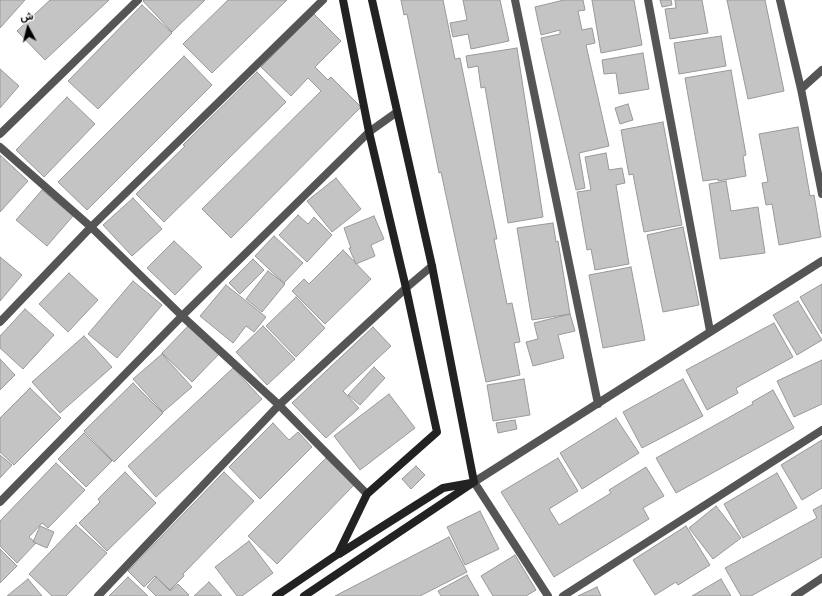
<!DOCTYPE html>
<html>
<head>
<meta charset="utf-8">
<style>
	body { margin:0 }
	#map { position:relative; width:822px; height:596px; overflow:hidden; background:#fff; font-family:Mulish,Vazirmatn,sans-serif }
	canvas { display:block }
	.north { position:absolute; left:8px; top:8px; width:40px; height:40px; -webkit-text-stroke:3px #fff; paint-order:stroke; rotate:353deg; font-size:11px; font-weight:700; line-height:16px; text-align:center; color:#000 }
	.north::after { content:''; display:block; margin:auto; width:14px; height:18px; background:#000; clip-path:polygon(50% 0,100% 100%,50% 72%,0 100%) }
</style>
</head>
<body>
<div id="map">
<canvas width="822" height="596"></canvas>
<div class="north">ش</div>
</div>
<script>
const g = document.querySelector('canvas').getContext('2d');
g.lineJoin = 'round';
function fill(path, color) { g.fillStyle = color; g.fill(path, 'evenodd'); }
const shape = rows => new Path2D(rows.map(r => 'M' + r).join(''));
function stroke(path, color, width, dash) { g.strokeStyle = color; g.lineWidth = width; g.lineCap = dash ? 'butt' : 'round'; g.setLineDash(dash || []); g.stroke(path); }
const building = shape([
	[0,0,25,0,0,28,0,0],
	[50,0,109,0,45,60,17,31,50,0],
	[144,0,205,0,172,32,143,1,144,0],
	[228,0,287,0,212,73,183,44,228,0],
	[401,0,443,0,455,59,460,58,497,239,494,239,507,304,512,303,520,342,514,343,520,375,486,382,441,172,439,173,407,14,404,15,401,0],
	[463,0,500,0,509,41,471,49,468,34,453,37,450,23,467,20,463,0],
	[564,0,583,0,585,10,578,11,582,30,592,28,595,43,586,45,609,146,579,153,585,188,576,190,541,38,560,34,560,30,541,35,535,7,564,0],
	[592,0,634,0,642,45,601,53,592,0],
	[660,0,671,0,672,5,662,7,660,0],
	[675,0,702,0,708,33,670,39,665,9,676,8,675,0],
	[727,0,765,0,784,91,748,99,727,0],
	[142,5,172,33,98,109,68,81,142,5],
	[314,14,341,41,315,67,328,80,331,77,361,107,231,238,202,209,321,91,308,78,291,96,261,67,314,14],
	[721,36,726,66,679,74,674,43,721,36],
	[517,48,543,217,508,223,485,87,481,88,478,66,468,68,466,56,517,48],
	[643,53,649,89,619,94,616,73,604,74,602,60,643,53],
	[184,56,212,85,87,210,58,182,184,56],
	[0,69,19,86,0,108,0,69],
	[731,70,746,155,743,156,746,176,718,181,718,179,703,181,685,78,731,70],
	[257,72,286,102,164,222,136,194,185,146,183,145,257,72],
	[67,97,95,124,44,177,16,150,67,97],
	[628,104,633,120,620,124,615,108,628,104],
	[663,122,682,225,644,232,633,174,629,175,621,130,663,122],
	[798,127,810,196,814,195,821,237,779,245,772,204,766,205,762,183,768,182,759,134,798,127],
	[606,153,609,170,622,168,625,183,616,185,629,264,595,270,591,249,587,250,577,192,591,190,585,157,606,153],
	[0,155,28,181,0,212,0,155],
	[336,178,361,209,332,232,307,201,336,178],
	[726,181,731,211,758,207,765,253,720,259,709,184,726,181],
	[42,190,73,216,47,246,16,220,42,190],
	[133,198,162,229,132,256,103,225,133,198],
	[298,215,308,224,314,217,332,235,307,262,279,235,298,215],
	[374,216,384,239,371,245,375,256,356,264,349,248,351,248,344,228,374,216],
	[553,223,556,242,558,241,570,314,532,320,517,228,553,223],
	[683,227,699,305,663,312,647,235,683,227],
	[274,236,303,263,284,283,255,256,274,236],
	[174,241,202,267,175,295,147,268,174,241],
	[343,250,371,279,325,324,292,291,304,279,309,284,343,250],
	[0,257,22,275,0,301,0,257],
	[253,259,264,270,240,294,229,283,253,259],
	[631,267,645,340,603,348,589,275,631,267],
	[268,271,285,284,262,312,246,299,268,271],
	[69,273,98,300,68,332,39,304,69,273],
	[133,281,162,305,117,358,88,334,133,281],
	[822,284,822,334,800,297,822,284],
	[226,285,266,317,254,332,246,326,233,343,200,316,226,285],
	[296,297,325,328,296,357,266,326,296,297],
	[798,301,822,340,797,355,773,315,798,301],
	[25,309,54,335,23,369,0,348,0,336,25,309],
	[570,314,575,331,558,335,564,358,533,366,526,342,538,339,534,323,570,314],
	[774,323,793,357,736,388,738,393,707,410,686,370,774,323],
	[190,324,220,353,192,382,162,353,190,324],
	[263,326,295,359,267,385,236,352,263,326],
	[373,327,391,346,343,391,359,408,326,438,292,403,373,327],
	[84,336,112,367,60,413,32,382,84,336],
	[162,354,192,387,163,412,133,379,162,354],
	[0,359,15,375,0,390,0,359],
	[822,360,822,404,794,417,777,381,822,360],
	[374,367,385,378,360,405,348,395,374,367],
	[233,368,262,399,156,497,128,466,233,368],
	[524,379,530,415,493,421,487,385,524,379],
	[683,379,703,416,642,448,623,412,683,379],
	[133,383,163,413,114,462,84,431,133,383],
	[30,388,61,418,14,465,0,452,0,418,30,388],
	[773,390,794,428,676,493,656,458,753,404,752,402,773,390],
	[389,394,415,428,360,470,334,436,389,394],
	[616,418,639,453,582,489,560,453,616,418],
	[515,420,517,429,498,433,496,423,515,420],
	[273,423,289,440,298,432,312,447,260,499,229,467,273,423],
	[84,433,112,461,86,487,58,459,84,433],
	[822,440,822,488,802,500,781,465,822,440],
	[0,455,12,465,0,478,0,455],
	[326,458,354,485,277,564,248,536,326,458],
	[558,458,578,491,549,509,559,525,611,493,609,490,646,467,664,496,643,508,649,519,554,577,501,492,558,458],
	[56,463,85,490,48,528,42,523,29,537,36,543,17,563,0,546,0,521,56,463],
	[416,466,425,475,411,489,402,479,416,466],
	[125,472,156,503,107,551,79,523,100,502,98,499,125,472],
	[224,472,254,501,183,574,184,576,170,590,155,576,144,587,128,571,224,472],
	[777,473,797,508,743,538,724,504,777,473],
	[822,505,822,557,751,596,741,596,725,568,817,518,813,510,822,505],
	[716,506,741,538,713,559,689,528,716,506],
	[480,511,499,549,465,565,447,527,480,511],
	[76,525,107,553,66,596,52,596,29,574,76,525],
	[40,526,54,532,47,548,33,542,40,526],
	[686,526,710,565,678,585,676,582,655,595,633,560,686,526],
	[449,537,467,572,420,596,335,596,449,537],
	[249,541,273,573,242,596,237,596,215,567,249,541],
	[0,549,17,566,0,583,0,549],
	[515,555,536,590,526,596,493,596,481,576,515,555],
	[467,575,479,596,441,596,438,591,467,575],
	[128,577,148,596,109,596,128,577],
	[156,577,170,591,178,584,189,595,187,596,156,596,147,587,156,577],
	[28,579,42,596,7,596,28,579],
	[721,579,731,596,692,596,721,579],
	[209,582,222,596,194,596,209,582],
	[597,587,601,596,578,596,597,587]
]);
const street = shape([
	[515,0,598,404],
	[648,0,710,331],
	[780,0,801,89,822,194],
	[801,89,822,70],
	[0,134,138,0],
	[0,147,91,227,182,316,279,405,367,494],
	[0,322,91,227,323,0],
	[0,502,182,316,369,132,397,112],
	[98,596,279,405,406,288,432,266],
	[548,596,474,482,822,261],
	[563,596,822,430],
	[795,596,822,578]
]);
const secondary = shape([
	[372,0,432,266,474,482],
	[339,554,443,488,471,483],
	[276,596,338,554,367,494,437,432,406,288,369,132,343,0],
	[304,596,474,482]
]);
fill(building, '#c4c4c4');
stroke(building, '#999', 1);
stroke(street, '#555', 8);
stroke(secondary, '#222', 8);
</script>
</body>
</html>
